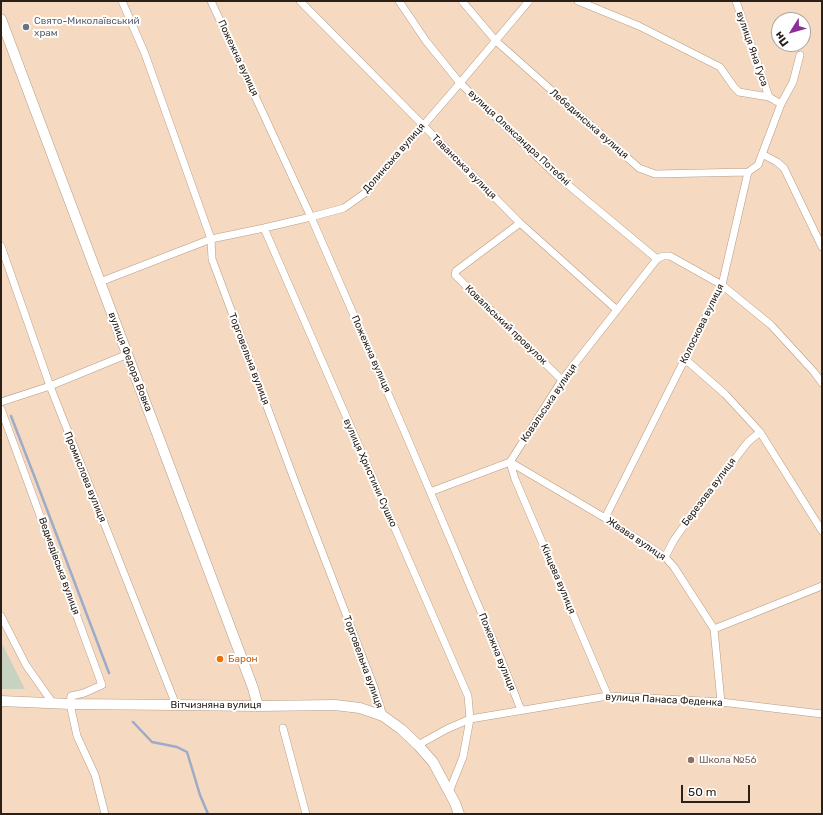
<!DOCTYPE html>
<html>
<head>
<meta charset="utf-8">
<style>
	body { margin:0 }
	#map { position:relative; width:823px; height:815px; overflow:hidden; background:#f5d9c0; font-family:Rubik,sans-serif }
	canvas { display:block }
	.frame { position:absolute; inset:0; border:2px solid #2a2017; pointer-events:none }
	.north { position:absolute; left:771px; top:12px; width:40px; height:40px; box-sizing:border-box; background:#fff; border:1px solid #aaa6a2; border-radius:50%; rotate:233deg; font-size:11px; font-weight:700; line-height:16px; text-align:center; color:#2a2017 }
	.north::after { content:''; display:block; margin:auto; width:14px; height:18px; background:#8d2f98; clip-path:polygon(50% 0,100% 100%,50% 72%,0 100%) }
	.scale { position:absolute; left:681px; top:785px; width:69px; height:18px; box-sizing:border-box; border:2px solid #2a2017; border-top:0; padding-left:5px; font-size:12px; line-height:14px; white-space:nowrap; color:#2a2017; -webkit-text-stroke:3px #fff; paint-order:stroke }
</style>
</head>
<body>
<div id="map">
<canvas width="823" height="815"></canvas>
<div class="frame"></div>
<div class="north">Пн</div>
<div class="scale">50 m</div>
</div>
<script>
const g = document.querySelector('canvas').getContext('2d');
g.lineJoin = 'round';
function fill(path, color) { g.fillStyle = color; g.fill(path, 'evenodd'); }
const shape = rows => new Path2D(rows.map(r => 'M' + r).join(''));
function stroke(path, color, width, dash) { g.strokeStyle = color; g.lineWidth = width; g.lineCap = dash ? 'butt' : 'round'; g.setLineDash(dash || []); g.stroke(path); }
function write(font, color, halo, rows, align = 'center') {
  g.font = font + ' Rubik,sans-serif'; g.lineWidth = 4; g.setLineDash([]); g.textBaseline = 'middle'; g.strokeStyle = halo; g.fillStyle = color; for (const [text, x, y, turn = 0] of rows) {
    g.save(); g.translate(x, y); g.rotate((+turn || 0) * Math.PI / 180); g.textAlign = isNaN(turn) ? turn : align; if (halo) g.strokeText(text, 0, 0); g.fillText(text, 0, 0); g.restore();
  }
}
const green = shape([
	[1,642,25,689,1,689]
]);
const stream = shape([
	[11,416,35,478,109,673],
	[133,722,152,742,177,747,187,752,200,795,208,814]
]);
const street = shape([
	[122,1,145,54,211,239,212,259,294,479,374,687,383,716],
	[211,1,311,217,406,435,501,659,521,710],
	[300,1,520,223,617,310],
	[399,1,426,41,460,83,555,174,657,259],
	[462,1,496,41,639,168,655,174,748,172],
	[578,1,639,26,720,67,734,87,739,92,769,97,781,104],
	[736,1,769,97],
	[762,154,777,162,784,168,822,247],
	[520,223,456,271,455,275,562,380],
	[264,228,468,696,470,719,463,757,449,792],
	[1,246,50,386,176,705],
	[100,282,211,239,264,228,311,217,344,208,365,193,460,83,529,1],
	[685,359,725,394,760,432,822,531],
	[1,402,50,386,128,354],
	[1,409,102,685,84,693,71,696,70,704,77,736,95,775,105,814],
	[510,462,605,518,665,557,674,567,714,629,721,702],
	[510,462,515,479,608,696],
	[430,492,510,462,562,380,657,259,663,256,670,256,722,285,771,325,814,372,822,383],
	[605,518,722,285,748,172,758,165,781,104,793,82,800,55],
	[665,557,674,540,693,513,748,442,760,432],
	[1,616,26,665,52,702],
	[714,629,822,586],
	[283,728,306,814],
	[418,745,447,729,470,719,608,696,721,702,822,714]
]);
const secondary = shape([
	[1,19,253,688,258,706],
	[1,701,70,704,176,705,258,706,335,705,360,708,383,716,401,729,418,745,433,762,455,803,459,814]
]);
const markers = [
	[26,27,4,"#6b7280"],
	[220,659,4,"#e8710a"],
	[691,760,4,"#8d6e63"]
];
const worshipNames = [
	["Свято-Миколаївський",34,21],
	["храм",34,33]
];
const streetNames = [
	["вулиця Яна Гуса",752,49,71],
	["Пожежна вулиця",238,58,65],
	["Лебединська вулиця",589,124,41],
	["вулиця Олександра Потебні",519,138,43],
	["Долинська вулиця",394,158,-49],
	["Таванська вулиця",464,167,45],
	["Колоскова вулиця",702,324,-64],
	["Ковальський провулок",506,325,44],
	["Пожежна вулиця",371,354,66],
	["Торговельна вулиця",249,359,69],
	["вулиця Федора Вовка",130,362,69],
	["Ковальська вулиця",549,403,-56],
	["вулиця Христини Сушко",370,473,66],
	["Промислова вулиця",85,477,68],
	["Березова вулиця",709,492,-53],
	["Жвава вулиця",636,539,34],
	["Ведмедівська вулиця",59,566,70],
	["Кінцева вулиця",558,579,67],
	["Пожежна вулиця",497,652,68],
	["Торговельна вулиця",363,662,70],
	["вулиця Панаса Феденка",664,700,3],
	["Вітчизняна вулиця",216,705]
];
const foodNames = [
	["Барон",228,659]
];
const educationNames = [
	["Школа №56",699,760]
];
fill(green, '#c7d3c0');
stroke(stream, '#9cabc8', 2.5);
stroke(street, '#b79c85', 8);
stroke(secondary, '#b79c85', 11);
stroke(street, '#fff', 7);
stroke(secondary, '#fff', 10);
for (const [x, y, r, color] of markers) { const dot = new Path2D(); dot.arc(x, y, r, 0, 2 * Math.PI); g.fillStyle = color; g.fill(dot); stroke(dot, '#fff', 1.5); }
write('10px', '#5b616d', '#fff', worshipNames, 'left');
write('10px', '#2a2017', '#fff', streetNames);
write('10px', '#c56008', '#fff', foodNames, 'left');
write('10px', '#785e54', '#fff', educationNames, 'left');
</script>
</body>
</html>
